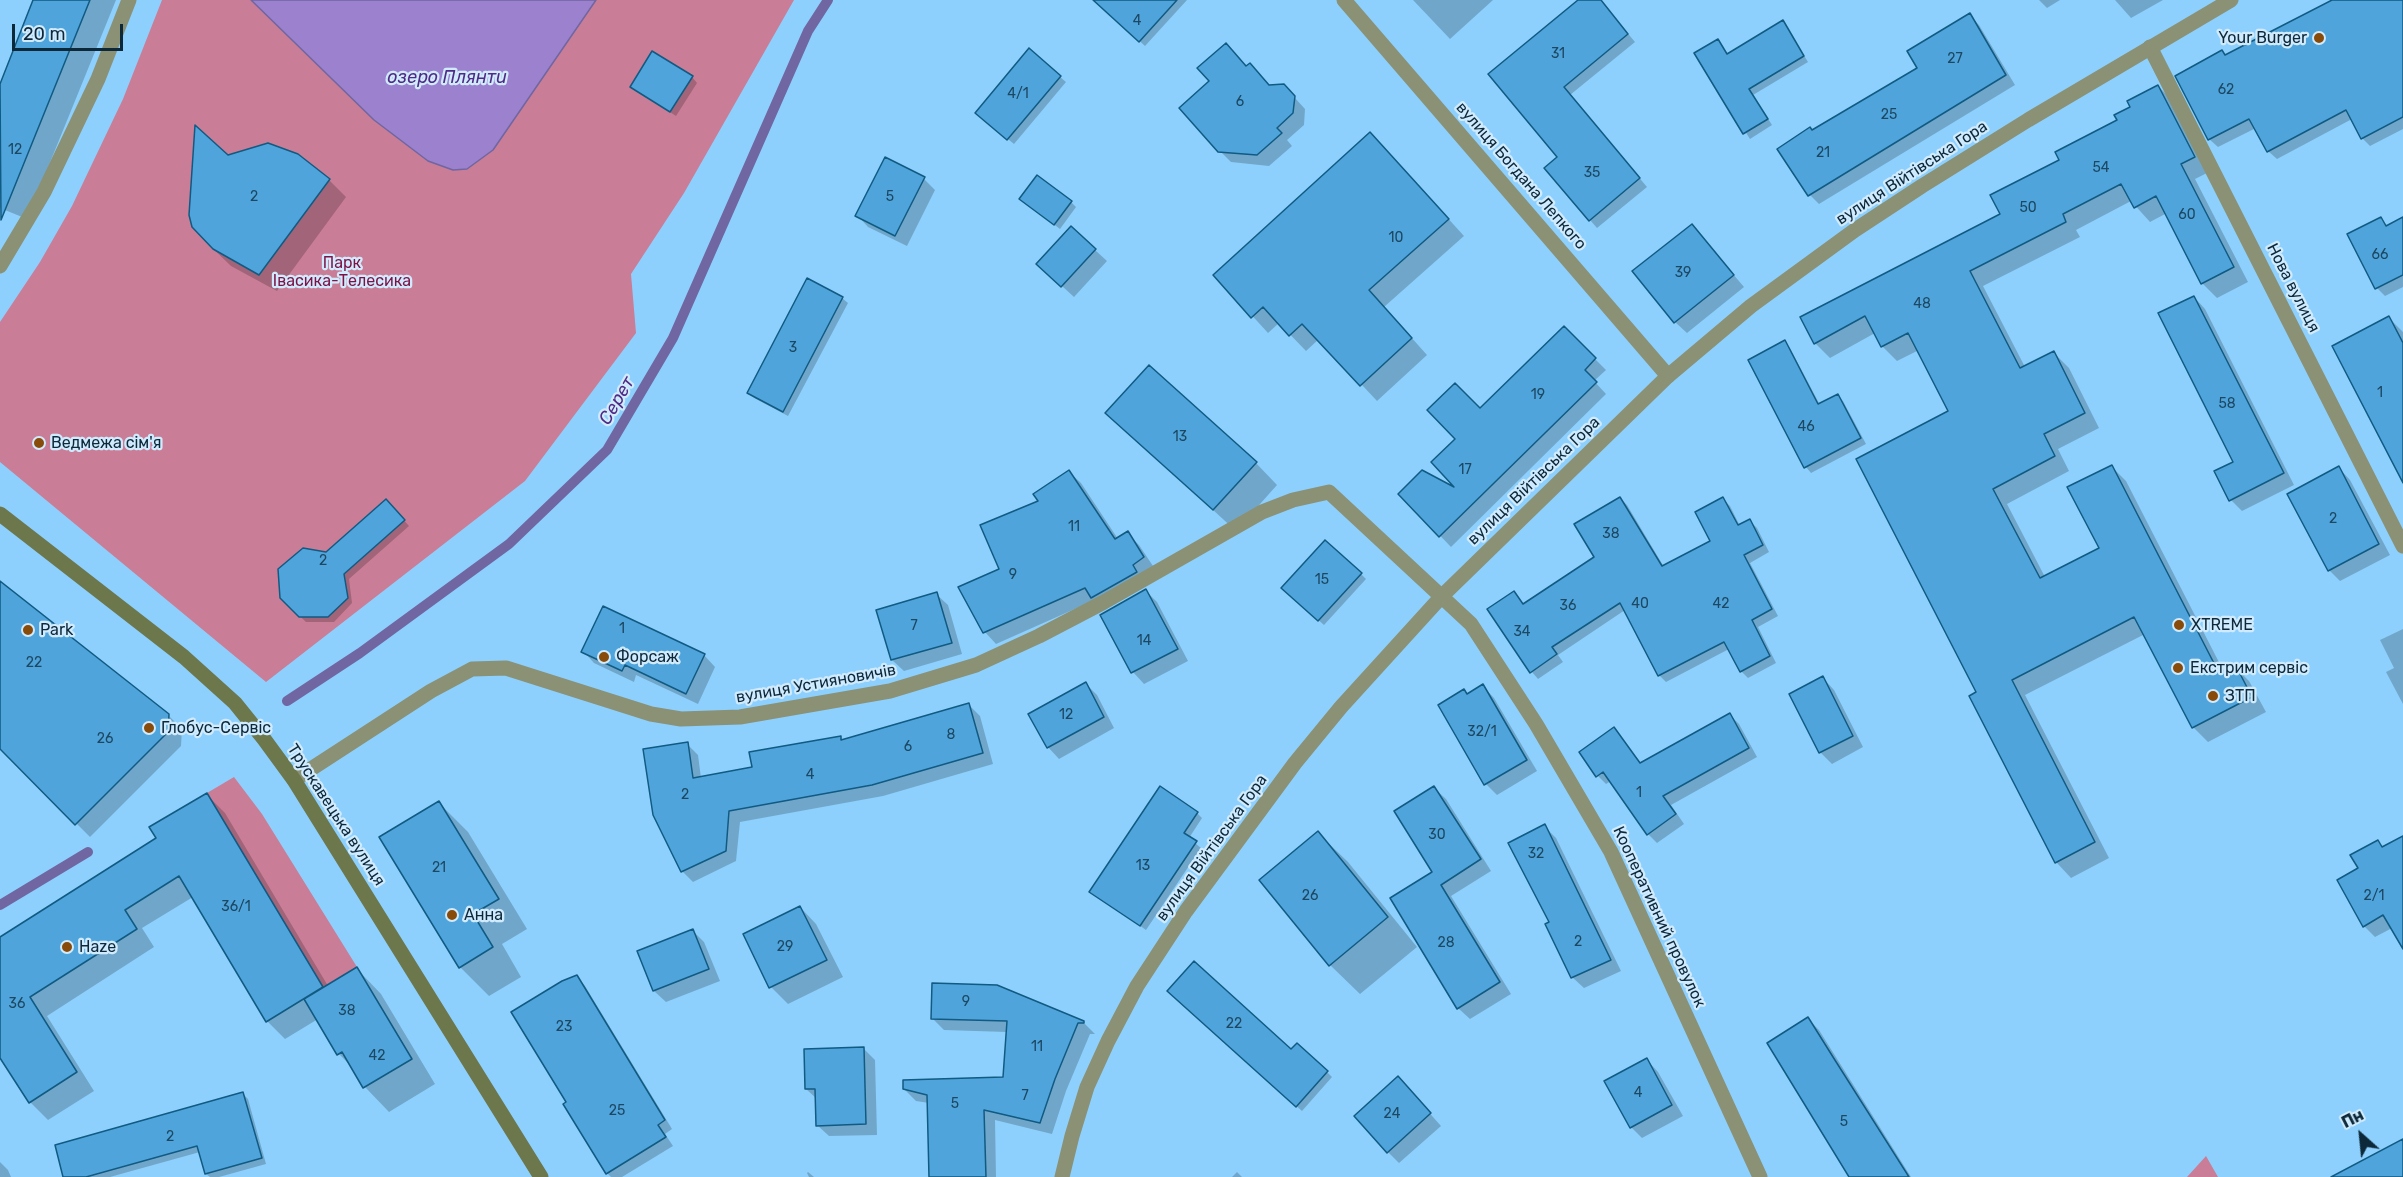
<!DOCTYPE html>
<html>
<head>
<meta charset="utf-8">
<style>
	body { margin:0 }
	#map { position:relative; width:2403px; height:1177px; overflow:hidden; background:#8dd0fd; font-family:Rubik,sans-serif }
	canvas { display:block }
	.north { position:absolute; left:2331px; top:1105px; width:60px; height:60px; -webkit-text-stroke:4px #d1ebfe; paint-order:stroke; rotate:333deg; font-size:16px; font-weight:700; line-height:24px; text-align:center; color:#0c2839 }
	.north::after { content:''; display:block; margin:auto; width:21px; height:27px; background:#0c2839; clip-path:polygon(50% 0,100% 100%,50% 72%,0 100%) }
	.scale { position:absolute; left:12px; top:24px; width:111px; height:27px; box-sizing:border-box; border:3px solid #0c2839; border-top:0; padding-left:8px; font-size:18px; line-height:21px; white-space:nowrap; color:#0c2839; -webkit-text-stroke:4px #d1ebfe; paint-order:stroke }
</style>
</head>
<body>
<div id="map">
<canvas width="2403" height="1177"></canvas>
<div class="north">Пн</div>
<div class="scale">20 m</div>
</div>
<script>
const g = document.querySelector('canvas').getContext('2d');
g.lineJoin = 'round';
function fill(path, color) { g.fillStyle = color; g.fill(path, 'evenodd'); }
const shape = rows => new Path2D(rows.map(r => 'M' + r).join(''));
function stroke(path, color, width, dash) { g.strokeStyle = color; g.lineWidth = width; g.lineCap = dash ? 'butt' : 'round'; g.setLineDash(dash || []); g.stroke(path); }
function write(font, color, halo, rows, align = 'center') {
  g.font = font + ' Rubik,sans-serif'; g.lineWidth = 4.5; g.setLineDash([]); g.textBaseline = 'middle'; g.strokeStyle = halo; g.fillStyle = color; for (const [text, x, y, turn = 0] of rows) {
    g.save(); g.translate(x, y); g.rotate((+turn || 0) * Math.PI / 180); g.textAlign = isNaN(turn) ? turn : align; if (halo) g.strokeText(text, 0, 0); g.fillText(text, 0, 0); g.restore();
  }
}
const green = shape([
	[162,0,794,0,684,193,631,274,636,333,525,481,266,682,0,462,0,322,40,262,72,206,123,99],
	[234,777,262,814,357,967,323,987,207,793],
	[2206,1156,2218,1177,2187,1177]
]);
const water = shape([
	[251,0,596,0,493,150,467,169,453,170,428,161,374,120,251,0]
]);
const shadow = shape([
	[35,0,116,0,27,219,0,208,0,86],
	[1095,0,1187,0,1145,46],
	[1413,0,1493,0,1450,39],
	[1580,0,1600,0,1635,42,1570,95,1647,187,1597,228,1590,220,1559,157,1490,74],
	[2039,0,2060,0,2047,8],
	[2115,0,2163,0,2131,18],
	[2335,0,2403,0,2403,129,2370,146,2362,138,2352,119,2277,159,2268,151,2256,128,2218,147,2209,139,2226,56],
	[1969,15,1979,25,2015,85,1819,204,1810,195,1812,132,1919,68],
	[1783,22,1808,62,1753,95,1772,125,1750,139,1696,54,1718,41,1729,55],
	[1029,51,1066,82,1014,144,982,118],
	[1250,65,1270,86,1284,86,1305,109,1304,125,1287,140,1292,146,1269,166,1231,162,1219,150,1247,67],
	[692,77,697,83,676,116,632,87],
	[2158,86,2173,101,2209,172,2195,179,2248,282,2217,298,2202,283,2167,213,2150,222,2131,201,2076,230,2080,237,1983,286,2025,367,2054,353,2069,368,2099,428,2058,449,2069,471,2007,504,2045,577,2101,549,2111,466,2126,481,2224,672,2234,666,2249,681,2266,712,2208,742,2193,727,2145,634,2025,695,2109,858,2071,878,2057,863,1971,696,1978,692,1950,411,1919,350,1897,361,1882,346,1875,333,1830,358,1815,343,2002,214,2061,160,2119,120],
	[1386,150,1464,236,1384,307,1427,355,1377,401,1319,339,1306,351,1279,323,1268,333,1215,275],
	[297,155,329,180,346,197,277,291,231,266,202,238,194,226,228,157],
	[924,179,935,190,907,246,868,227,857,215],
	[1071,202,1076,207,1060,229,1027,204],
	[2381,219,2388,226,2403,219,2403,287,2385,296,2377,288],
	[1692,226,1744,287,1687,333,1675,322],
	[1071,228,1107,261,1074,297,1050,275],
	[2194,297,2205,309,2294,485,2242,511,2231,500,2235,462],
	[842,298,848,303,788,416,754,398,749,392],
	[2389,318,2403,332,2403,465],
	[1564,328,1606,370,1594,381,1606,394,1451,547,1400,494,1460,492,1457,439,1480,411],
	[1784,342,1790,348,1820,405,1838,396,1843,401,1866,444,1811,473,1806,467,1750,360],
	[1107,413,1256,463,1277,485,1236,531],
	[2339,468,2350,480,2390,555,2340,581,2329,570],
	[1069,472,1081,483,1118,539,1127,533,1139,545,1155,569,1095,600,996,644,985,632,1001,570],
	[1620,498,1627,505,1664,567,1712,541,1723,499,1730,506,1740,526,1750,521,1757,528,1769,552,1750,563,1778,616,1758,627,1776,663,1748,678,1741,671,1729,649,1666,682,1659,675,1625,610,1558,655,1563,662,1538,679,1532,672,1514,593,1524,605,1596,558],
	[391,506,409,526,349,579,352,603,334,622,306,622,281,598,326,554],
	[1361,574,1366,579,1324,625,1289,594],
	[0,583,168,715,182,729,181,746,90,837,0,747],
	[1146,591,1157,602,1188,661,1144,684,1133,672,1102,616],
	[936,594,948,605,962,654,904,671,892,660,878,611],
	[2403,629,2403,704,2386,672,2394,668,2380,640],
	[583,651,704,655,715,667,698,704,636,675,634,682,594,663],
	[1823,678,1834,690,1863,747,1832,764,1820,752],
	[1086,684,1097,695,1114,728,1059,759,1048,747,1030,715],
	[1483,686,1494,698,1537,771,1497,795,1486,784,1468,695],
	[969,705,980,716,993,764,883,796,740,822,736,861,693,882,682,871,687,744,698,755,701,778,753,769,840,737,844,741],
	[1730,715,1739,724,1757,757,1671,805,1684,824,1657,843,1648,834,1611,781,1606,784,1598,776,1614,729,1641,763],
	[1434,788,1446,799,1491,871,1451,896,1511,994,1470,1019,1458,1008,1434,873],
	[207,795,225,813,328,986,357,969,381,994,435,1084,389,1112,365,1087,354,1069,339,1054,318,1019,285,1039,267,1021,193,897,142,928,154,947,47,1016,94,1091,48,1120,30,1102,0,1055,0,939,158,838],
	[439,803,468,832,527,929,502,944,521,977,489,996,460,967],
	[1197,813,1202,818,1189,838,1201,848,1146,930,1091,891],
	[1544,826,1556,838,1621,971,1584,988,1572,977,1551,923],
	[1318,833,1348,862,1417,947,1360,994,1330,965],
	[2403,837,2403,930,2394,927,2375,937,2364,926,2360,869,2378,842,2384,847],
	[800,907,816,924,843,977,788,1004,771,987],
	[693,931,704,942,720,981,666,1002,654,991,639,952],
	[577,977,585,986,672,1129,665,1134,673,1146,622,1177,611,1177,607,1173,568,1103],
	[1175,996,1291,1051,1327,1072,1332,1077,1302,1111],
	[933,1019,1083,1022,1095,1034,1090,1034,1066,1091,1052,1134,995,1120,996,1177,934,1177,929,1103,916,1101,904,1089,1004,1079,1007,1032,944,1030],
	[1808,1019,1819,1030,1911,1177,1856,1177],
	[864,1049,875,1060,877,1135,829,1136,817,1125,817,1099,806,1089],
	[1647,1060,1658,1072,1683,1116,1642,1138,1631,1127],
	[1409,1090,1441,1126,1399,1163,1388,1152],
	[242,1093,248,1099,266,1164,219,1177,210,1177,206,1174,200,1152,110,1177,65,1177],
	[0,1162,8,1170,11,1177,0,1177],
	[808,1172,814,1177,809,1177,807,1173],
	[1237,1172,1242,1177,1232,1177]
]);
const stream = shape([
	[287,701,360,653,509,544,607,450,673,338,808,31,828,0],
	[0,905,88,852]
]);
const building = shape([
	[33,0,90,0,1,220,0,84,33,0],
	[1093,0,1177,0,1139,42,1093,0],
	[1578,0,1601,0,1628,34,1564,87,1640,178,1589,221,1544,168,1557,157,1488,74,1578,0],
	[2332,0,2403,0,2403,117,2361,139,2346,110,2267,152,2249,119,2208,140,2175,76,2222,50,2225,55,2332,0],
	[1970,13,2006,75,1808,196,1777,149,1810,127,1812,130,1917,68,1907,51,1970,13],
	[1783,20,1804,56,1749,89,1768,119,1743,134,1694,53,1718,39,1727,54,1783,20],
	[1226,43,1246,66,1250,63,1269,85,1284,84,1295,96,1293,113,1277,128,1282,133,1257,155,1218,152,1179,108,1209,81,1197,68,1226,43],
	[1029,48,1061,76,1007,140,975,113,1029,48],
	[652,51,693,76,670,112,630,87,652,51],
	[2158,85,2195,157,2181,164,2234,267,2201,284,2156,196,2134,208,2121,184,2063,214,2066,222,1970,271,2020,368,2054,351,2085,413,2044,434,2055,456,1993,489,2040,578,2099,548,2067,487,2112,465,2219,673,2235,664,2252,697,2192,728,2134,617,2012,680,2095,842,2055,863,1969,696,1976,692,1856,459,1948,411,1908,333,1881,347,1865,316,1814,344,1800,317,2000,214,1990,195,2059,160,2055,152,2117,120,2114,115,2130,107,2127,101,2158,85],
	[195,125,228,155,268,143,298,154,330,179,259,275,213,249,192,227,189,215,195,125],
	[1370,132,1449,219,1369,290,1412,338,1360,386,1302,324,1289,336,1263,307,1251,318,1213,275,1370,132],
	[885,157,925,177,895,236,855,216,885,157],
	[1037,175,1072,201,1054,225,1019,199,1037,175],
	[2381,217,2386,226,2403,217,2403,275,2375,289,2347,234,2381,217],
	[1692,224,1734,275,1674,323,1632,271,1692,224],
	[1071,226,1096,249,1061,287,1036,264,1071,226],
	[807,278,843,297,783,412,747,393,807,278],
	[2194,296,2284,473,2229,501,2214,471,2233,462,2158,313,2194,296],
	[2389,316,2403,343,2403,483,2332,346,2389,316],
	[1564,326,1596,358,1585,370,1597,382,1439,537,1398,494,1422,470,1454,487,1431,462,1455,439,1427,410,1455,383,1480,408,1564,326],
	[1785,340,1818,404,1838,394,1861,438,1804,468,1748,360,1785,340],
	[1149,365,1257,462,1213,510,1105,413,1149,365],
	[2339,466,2379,544,2328,571,2287,494,2339,466],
	[1069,470,1115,539,1128,531,1144,557,1133,565,1137,572,1091,598,1085,588,983,633,958,587,999,569,980,525,1038,501,1033,494,1069,470],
	[1620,497,1662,566,1710,541,1695,512,1723,497,1738,525,1750,519,1763,545,1744,555,1772,609,1752,620,1770,656,1740,672,1724,642,1658,676,1620,603,1552,647,1557,654,1530,673,1487,609,1514,591,1523,604,1594,557,1574,524,1620,497],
	[386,499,405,520,344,574,348,598,328,617,299,617,280,598,278,569,303,548,326,552,386,499],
	[1325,540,1362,573,1318,621,1281,588,1325,540],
	[0,581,169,714,168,732,75,825,0,749,0,581],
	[1146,589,1178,649,1131,673,1100,615,1146,589],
	[937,592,952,643,891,660,876,610,937,592],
	[603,606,705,654,686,694,625,665,622,671,581,652,603,606],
	[1823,676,1853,736,1819,753,1789,694,1823,676],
	[1086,682,1104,717,1047,748,1028,714,1086,682],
	[1483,684,1527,760,1484,785,1438,705,1464,689,1467,694,1483,684],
	[969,703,983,753,872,785,729,811,726,851,681,872,653,815,643,749,688,742,693,778,752,767,749,752,841,736,841,740,969,703],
	[1730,713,1749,748,1663,796,1676,814,1647,835,1603,772,1596,777,1579,752,1614,727,1640,763,1730,713],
	[1160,786,1198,812,1184,833,1197,841,1140,926,1089,892,1160,786],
	[1434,786,1481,859,1441,885,1500,982,1457,1009,1390,898,1432,872,1394,811,1434,786],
	[207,793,323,987,266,1022,179,876,125,910,137,929,30,997,77,1072,29,1103,0,1058,0,937,156,838,149,827,207,793],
	[439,801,499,899,473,914,493,947,459,968,379,837,439,801],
	[1545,824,1611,960,1571,978,1545,924,1549,922,1508,843,1545,824],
	[1318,831,1388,917,1329,966,1259,880,1318,831],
	[2403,836,2403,949,2383,915,2363,927,2337,880,2358,868,2350,855,2378,840,2382,847,2403,836],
	[800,906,827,960,769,988,743,934,800,906],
	[693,929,709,969,653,991,637,951,693,929],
	[1194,961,1291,1049,1297,1043,1328,1071,1296,1107,1167,991,1194,961],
	[357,967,412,1059,363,1088,342,1052,337,1055,304,999,357,967],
	[577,975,665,1120,658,1125,666,1137,606,1174,563,1104,566,1102,511,1012,562,981,577,975],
	[932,983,997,985,1084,1021,1084,1023,1078,1023,1055,1079,1040,1123,984,1110,986,1177,929,1177,927,1095,903,1089,903,1080,1003,1077,1007,1021,931,1019,932,983],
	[1808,1017,1833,1057,1909,1177,1849,1177,1767,1043,1808,1017],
	[864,1047,866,1124,816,1126,815,1089,805,1089,804,1049,864,1047],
	[1647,1058,1672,1105,1630,1128,1604,1081,1647,1058],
	[1398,1076,1431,1113,1387,1153,1354,1116,1398,1076],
	[243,1092,262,1158,205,1174,197,1146,86,1177,63,1177,55,1145,243,1092],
	[2403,1139,2403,1177,2331,1177,2403,1139]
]);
const minor = shape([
	[1344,0,1668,376],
	[2150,47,2403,546],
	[0,266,44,192,98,79,129,0],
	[294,780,431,691,472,669,506,668,651,714,681,719,740,717,890,691,976,665,1039,636,1104,602,1262,512,1293,500,1329,492,1471,624,1536,724,1611,852,1760,1177]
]);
const tertiary = shape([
	[1062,1177,1072,1136,1087,1087,1108,1041,1137,986,1186,911,1295,763,1341,707,1442,596,1668,376,1751,306,1855,230,1922,186,2028,120,2231,0]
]);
const secondary = shape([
	[0,514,184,657,235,703,264,739,294,780,541,1177]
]);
const markers = [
	[2319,38,6,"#884b0a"],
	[39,443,6,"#884b0a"],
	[2179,625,6,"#884b0a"],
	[28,630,6,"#884b0a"],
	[604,657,6,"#884b0a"],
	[2178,668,6,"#884b0a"],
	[2213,696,6,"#884b0a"],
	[149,728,6,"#884b0a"],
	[452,915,6,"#884b0a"],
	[67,947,6,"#884b0a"]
];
const numberNames = [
	["4",1137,21],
	["31",1558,54],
	["27",1955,59],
	["62",2226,90],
	["4/1",1018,94],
	["6",1240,102],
	["25",1889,115],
	["12",15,150],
	["21",1823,153],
	["54",2101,168],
	["35",1592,173],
	["2",254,197],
	["5",890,197],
	["50",2028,208],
	["60",2187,215],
	["10",1396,238],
	["66",2380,255],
	["39",1683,273],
	["48",1922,304],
	["3",793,348],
	["1",2380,393],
	["19",1538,395],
	["58",2227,404],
	["46",1806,427],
	["13",1180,437],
	["17",1465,470],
	["2",2333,519],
	["11",1074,527],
	["38",1611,534],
	["2",323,561],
	["9",1013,575],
	["15",1322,580],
	["40",1640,604],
	["42",1721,604],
	["36",1568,606],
	["7",914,626],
	["1",622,629],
	["34",1522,632],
	["14",1144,641],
	["22",34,663],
	["12",1066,715],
	["32/1",1482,732],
	["8",951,735],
	["26",105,739],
	["6",908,747],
	["4",810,775],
	["1",1639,793],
	["2",685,795],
	["30",1437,835],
	["32",1536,854],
	["13",1143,866],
	["21",439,868],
	["26",1310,896],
	["2/1",2374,896],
	["36/1",236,907],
	["2",1578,942],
	["28",1446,943],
	["29",785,947],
	["9",966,1002],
	["36",17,1004],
	["38",347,1011],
	["22",1234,1024],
	["23",564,1027],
	["11",1037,1047],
	["42",377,1056],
	["4",1638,1093],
	["7",1025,1096],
	["5",955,1104],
	["25",617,1111],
	["24",1392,1114],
	["5",1844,1122],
	["2",170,1137]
];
const poiNames = [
	["Your Burger",2307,38,"right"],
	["Ведмежа сім'я",51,443],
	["XTREME",2191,625],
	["Park",40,630],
	["Форсаж",616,657],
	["Екстрим сервіс",2190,668],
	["ЗТП",2225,696],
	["Глобус-Сервіс",161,728],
	["Анна",464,915],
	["Haze",79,947]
];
const streetNames = [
	["вулиця Війтівська Гора",1912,173,-33],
	["вулиця Богдана Лепкого",1521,176,49],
	["Нова вулиця",2293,288,63],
	["вулиця Війтівська Гора",1534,481,-44],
	["вулиця Устияновичів",816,684,-10],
	["Трускавецька вулиця",336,815,57],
	["вулиця Війтівська Гора",1212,848,-54],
	["Кооперативний провулок",1659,917,65]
];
const parkNames = [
	["Парк",342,263],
	["Івасика-Телесика",342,281]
];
const waterNames = [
	["озеро Плянти",447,78],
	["Серет",617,401,-60]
];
fill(green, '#ca7d96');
fill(water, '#9b81ce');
stroke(water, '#7066a1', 1.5);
fill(shadow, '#0003');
stroke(stream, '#7066a1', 10);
fill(building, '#4fa5db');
stroke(building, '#115a82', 1.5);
stroke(minor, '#8a9175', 15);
stroke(tertiary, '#8a9175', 15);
stroke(secondary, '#6d774c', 15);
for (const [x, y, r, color] of markers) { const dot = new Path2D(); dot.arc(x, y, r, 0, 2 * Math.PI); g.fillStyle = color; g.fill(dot); stroke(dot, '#d1ebfe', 2); }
write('14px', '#1d4762', null, numberNames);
write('16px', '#0c2839', '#d1ebfe', poiNames, 'left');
write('16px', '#0c2839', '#d1ebfe', streetNames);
write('16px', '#7d1244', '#d1ebfe', parkNames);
write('italic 18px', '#512a85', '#d1ebfe', waterNames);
</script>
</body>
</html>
